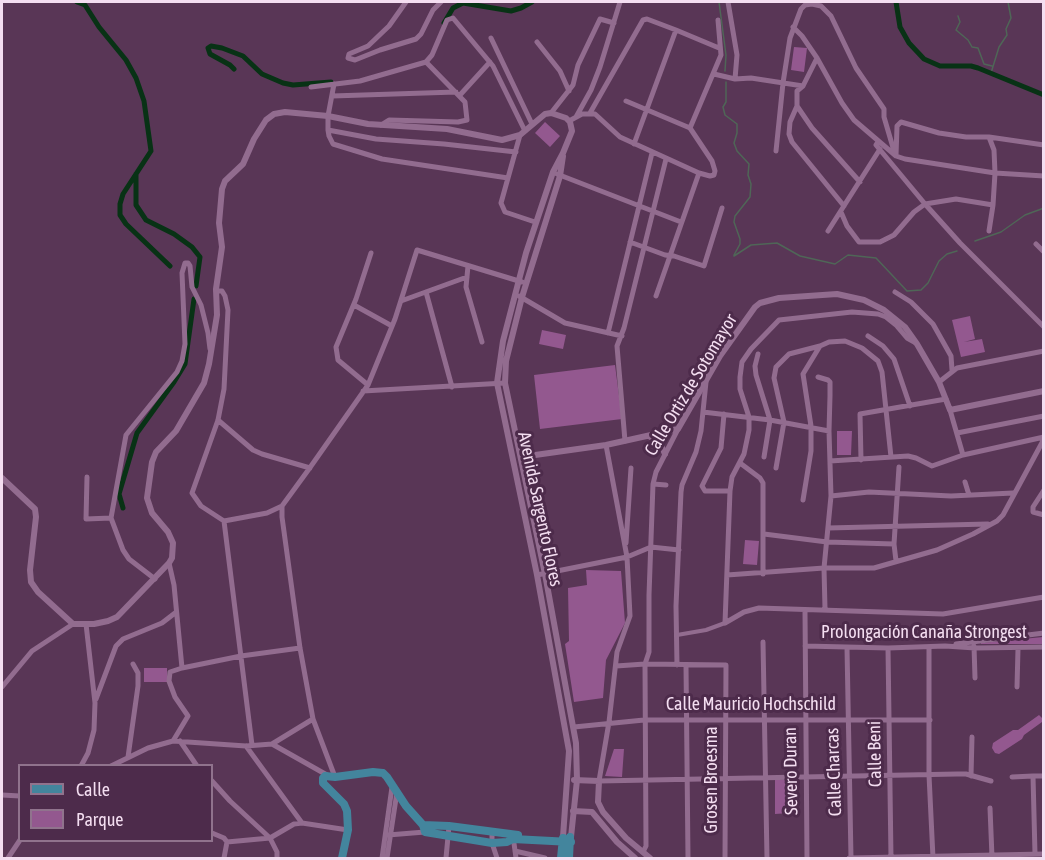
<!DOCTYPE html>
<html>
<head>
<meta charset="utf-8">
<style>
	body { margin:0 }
	#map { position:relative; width:1045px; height:860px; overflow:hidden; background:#593656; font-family:"Asap Condensed",sans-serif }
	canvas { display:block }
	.frame { position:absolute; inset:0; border:3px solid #f4def1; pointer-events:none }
	.legend { position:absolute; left:18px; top:764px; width:195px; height:78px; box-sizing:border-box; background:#4d2b4b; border:2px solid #90738d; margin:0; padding:8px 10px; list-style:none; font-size:18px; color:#f4def1 }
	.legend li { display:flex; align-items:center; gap:12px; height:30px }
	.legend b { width:30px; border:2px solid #90738d }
</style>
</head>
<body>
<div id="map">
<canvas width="1045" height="860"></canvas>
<div class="frame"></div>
<ul class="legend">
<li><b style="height:8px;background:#43859d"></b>Calle</li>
<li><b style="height:16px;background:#93588f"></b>Parque</li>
</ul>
</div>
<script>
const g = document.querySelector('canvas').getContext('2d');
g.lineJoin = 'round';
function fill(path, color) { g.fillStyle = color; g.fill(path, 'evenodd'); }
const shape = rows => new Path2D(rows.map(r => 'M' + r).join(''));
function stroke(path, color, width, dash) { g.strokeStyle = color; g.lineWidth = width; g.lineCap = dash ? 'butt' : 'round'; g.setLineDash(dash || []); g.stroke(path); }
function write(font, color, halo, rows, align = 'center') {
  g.font = font + ' "Asap Condensed",sans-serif'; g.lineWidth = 6; g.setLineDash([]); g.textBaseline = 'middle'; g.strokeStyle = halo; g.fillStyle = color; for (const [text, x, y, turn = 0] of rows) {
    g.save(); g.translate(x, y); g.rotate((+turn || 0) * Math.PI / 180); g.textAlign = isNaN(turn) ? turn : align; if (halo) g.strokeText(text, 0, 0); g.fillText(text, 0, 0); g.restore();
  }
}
const green = shape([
	[794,47,807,48,804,72,791,70],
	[545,122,560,136,550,147,535,133],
	[970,316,975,339,964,342,982,339,985,352,961,357,952,320],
	[542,330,566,335,563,349,539,344],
	[615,365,622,419,540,429,534,375],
	[837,431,852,431,851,455,837,455],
	[745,540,759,541,757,565,743,564],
	[586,570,621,571,625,623,606,660,603,698,574,702,565,644,569,641,568,588,587,585],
	[1043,637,1043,644,981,644,981,643],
	[144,668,167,668,167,682,144,682],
	[1039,715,1043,719,1042,722,1024,735,1022,739,999,754,995,753,992,748,993,743,1013,730,1018,730],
	[614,749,624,749,622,777,605,776],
	[775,780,789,780,790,813,775,814]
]);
const stream = shape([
	[719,2,726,55,725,71],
	[958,16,960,22,956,30,968,40,972,47,978,48,984,64,992,66],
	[991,73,999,47,1007,35,1006,29,1011,18,1008,2],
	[726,82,726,102,723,107,725,115,737,124,737,133,734,143,737,151,749,164,748,175,751,184,750,197,735,216,734,222,740,239,740,244,734,255],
	[975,241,1001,232,1025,215,1044,208],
	[734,256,751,245,777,243,800,256,835,264,848,255,876,258,907,291,921,290,928,283,939,261,947,254,957,251]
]);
const canal = shape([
	[77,2,85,5,99,27,126,60,136,78,144,101,151,151,123,194,120,204,120,215,126,224,170,266],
	[896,2,900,27,909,43,924,59,940,66,971,66,978,68,1044,95],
	[444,23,453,8,463,3,511,11,521,8,532,2],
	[234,69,230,65,210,54,208,48,211,46,222,48,243,56,262,74,283,83,293,85,331,82],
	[136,174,136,205,146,220,174,234,192,247,200,257,196,286],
	[123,508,119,494,137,433,174,382,185,364,194,299]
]);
const pedestrian = shape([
	[677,635,706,630,725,623]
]);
const minor = shape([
	[406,2,389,26,368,46,349,54,348,58,355,60,380,50,416,39,421,34,433,10,441,2],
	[728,2,737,55,735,79],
	[812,4,821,6,831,16,856,68,884,109,884,117,894,151],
	[793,27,802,36,817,58,842,103,854,120,896,156,905,159,995,173,1044,176],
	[491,38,532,124],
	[537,42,560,71,569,91],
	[714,74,735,79,751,78,803,86,817,58],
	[334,84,328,116,328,130,329,136,333,144,382,159,508,178],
	[803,86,797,91,797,106,812,128,860,182],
	[311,87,360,81,426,62,432,55,447,20,453,18,493,66,525,131],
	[460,95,490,62],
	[332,96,456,92],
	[626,101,690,128],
	[797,106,790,122,789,134,792,142,844,206],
	[551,113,573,85,578,65,600,19,614,23],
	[590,113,643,20,647,19,676,30,719,48],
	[576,117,591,90,600,67,620,2],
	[569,121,582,114,595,114,620,137,699,173,656,296],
	[381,125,389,120,458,122,467,120,465,102,426,62],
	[328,130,376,139,444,144,516,152],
	[520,135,501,203,505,212,535,222],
	[989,137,994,150,995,173,993,205],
	[878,142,876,145,925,204,956,199,993,205,989,231],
	[634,144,676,30],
	[776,151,783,83,790,38,801,9,805,5,812,4,812,2],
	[896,156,897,126,901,122,939,133,966,137,989,137,1044,145],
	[699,173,710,176,714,175,715,171,712,161,690,128,721,55,718,20],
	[557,174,681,222],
	[841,212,847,226,859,242,880,242,894,235,914,212,925,204,960,243,1044,327],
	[828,231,880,149],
	[630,242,665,255,674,256,704,266,722,208],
	[1036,244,1044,252],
	[468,266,466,287,482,342],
	[216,291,222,291,225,296,228,310,224,389,218,420,192,493,201,506,224,521,267,513,282,506,309,469,368,385,395,319,417,250,522,282],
	[426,292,452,387],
	[895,292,911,302,933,324,951,356,952,370],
	[519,296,565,323,622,336],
	[401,301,467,277],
	[354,305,392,326],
	[608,333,652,153],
	[868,336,883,346,894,359,910,406],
	[758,354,755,366,756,375,770,420,764,457],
	[818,377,828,380,830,382,830,396,829,431,831,496,824,568,825,609],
	[939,382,957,368,1044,351],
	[368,385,338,360,336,347,356,299,371,253],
	[363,391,505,383],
	[950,410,963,455],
	[703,412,770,420,829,431],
	[724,414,721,448,702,486,705,491,730,491],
	[218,420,253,450,262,454,310,468],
	[957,433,1044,416],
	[625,441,617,346,624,328,666,159],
	[606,445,627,557,630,616,617,652,609,722,599,781,957,774,966,774,991,781],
	[861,460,860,414,946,399],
	[830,461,908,456,916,458,932,466,963,455,1044,437],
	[740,463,760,478,763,483,763,574],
	[776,468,784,422,774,378,776,367,789,354,820,346],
	[87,477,86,519,111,518],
	[965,482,969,495],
	[653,484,666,485],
	[1044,490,1033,507,1033,512,1044,515],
	[831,496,869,492,951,496,1013,493],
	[803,500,811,451,811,426,803,374,820,346,829,342,845,341,862,348,878,361,882,372,891,457],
	[282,506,282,517,300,648,313,719,335,777],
	[224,521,252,745],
	[828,528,988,524],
	[764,534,827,542,894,544],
	[626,543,631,468],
	[896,561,894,544,899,467],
	[169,563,174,585,182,668,170,672,169,681,175,697,188,716,173,741],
	[537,575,627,557,651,547,679,550],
	[727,575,824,568,874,568,937,550,973,534,997,521,1003,515,1044,439],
	[155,579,129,559,123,550,111,518,126,435,177,372,182,361,185,344,182,273,185,263,188,263,190,266,192,287,201,305,208,333,210,349],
	[805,611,807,858],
	[725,623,730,491,732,477,744,454,749,430,749,417,740,389,740,377,742,362,751,349,779,320,852,312,878,314,886,317,896,325,907,338,916,343],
	[725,623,744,612,759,608,943,614,1044,597],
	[763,642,767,858],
	[956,644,1044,633],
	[805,646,888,648,945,646,975,648,1044,647],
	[974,646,975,678],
	[929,647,929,775,933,858],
	[847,648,851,858],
	[888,648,891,858],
	[677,665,676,606,681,492,682,485,696,452,701,431,706,382],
	[686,665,688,858],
	[616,666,645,664,726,665,725,858],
	[182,668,241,656,300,648],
	[2,687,32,651,73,624],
	[1017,687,1018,649],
	[96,699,116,646,123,639,162,623,175,613],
	[574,727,644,720,930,720],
	[180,741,197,766],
	[272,744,313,719],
	[246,746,302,823],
	[128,757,138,686,138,673,133,664],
	[81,766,88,753,94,730,95,703,86,624],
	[111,766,148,748,173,741,246,746,272,744,327,775],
	[971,776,972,737],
	[1012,777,1033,776],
	[212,781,230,801,270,838,277,852,277,858],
	[2,795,20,796],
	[990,808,992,857],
	[492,832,492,843,497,858],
	[212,833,224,838,227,842,270,838,294,824,302,823,348,830],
	[388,835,425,832],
	[513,836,516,858],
	[515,851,545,858],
	[643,852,646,846,645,664,649,652,649,595,653,484,656,472,678,429],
	[1035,854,1033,776,1044,776],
	[8,858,20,840],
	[224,858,227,842],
	[382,858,392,787],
	[387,858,397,792],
	[446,858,449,826],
	[849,858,1044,854]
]);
const tertiary = shape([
	[563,156,560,176,522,297,506,361,505,383,545,574,576,743,577,780,571,837],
	[649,436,660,443,665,454],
	[521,457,606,445,678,429,720,356,755,307,760,303,779,298,837,294,864,300,884,310,905,327,917,344,939,382,950,410,1044,391],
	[2,478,35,509,36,517,30,570,31,582,38,592,73,624,94,624,108,621,117,617,169,563,172,558,173,543,168,532,152,513,147,498,152,462,156,452,176,431,204,383,209,364,217,315,216,289,222,247,219,223,222,189,225,181,243,164,254,139,266,120,274,114,285,112,328,116,368,124,447,129,502,140,520,135,545,114,551,113,566,118,570,122,572,131,563,153,553,172,526,253,503,341,497,383,537,575,569,751,563,837],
	[574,780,599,781,598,802,603,812,626,838,650,858],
	[573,811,592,812,617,842,635,858]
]);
const primary = shape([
	[423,825,449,826,518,835],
	[342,858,348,830,347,811,344,804,323,783,323,778,325,776,335,777,373,772,383,773,387,777,406,806,423,825,425,832,492,843,507,842,513,839,571,842],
	[561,858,563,838],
	[569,858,570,837]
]);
const streetNames = [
	["Calle Ortiz de Sotomayor",691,385,-59],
	["Avenida Sargento Flores",540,509,78],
	["Prolongación Canaña Strongest",924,632],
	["Calle Mauricio Hochschild",751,704],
	["Calle Beni",875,754,-91],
	["Severo Duran",791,771,-91],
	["Calle Charcas",834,772,-92],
	["Grosen Broesma",711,780,-90]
];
fill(green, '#93588f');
stroke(stream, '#4f6657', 1.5);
stroke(canal, '#083215', 5);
stroke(pedestrian, '#926c8f', 4);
stroke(minor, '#926c8f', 5);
stroke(tertiary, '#926c8f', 6);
stroke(primary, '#43859d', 8);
write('18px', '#f4def1', '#4d2b4b', streetNames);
</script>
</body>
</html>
